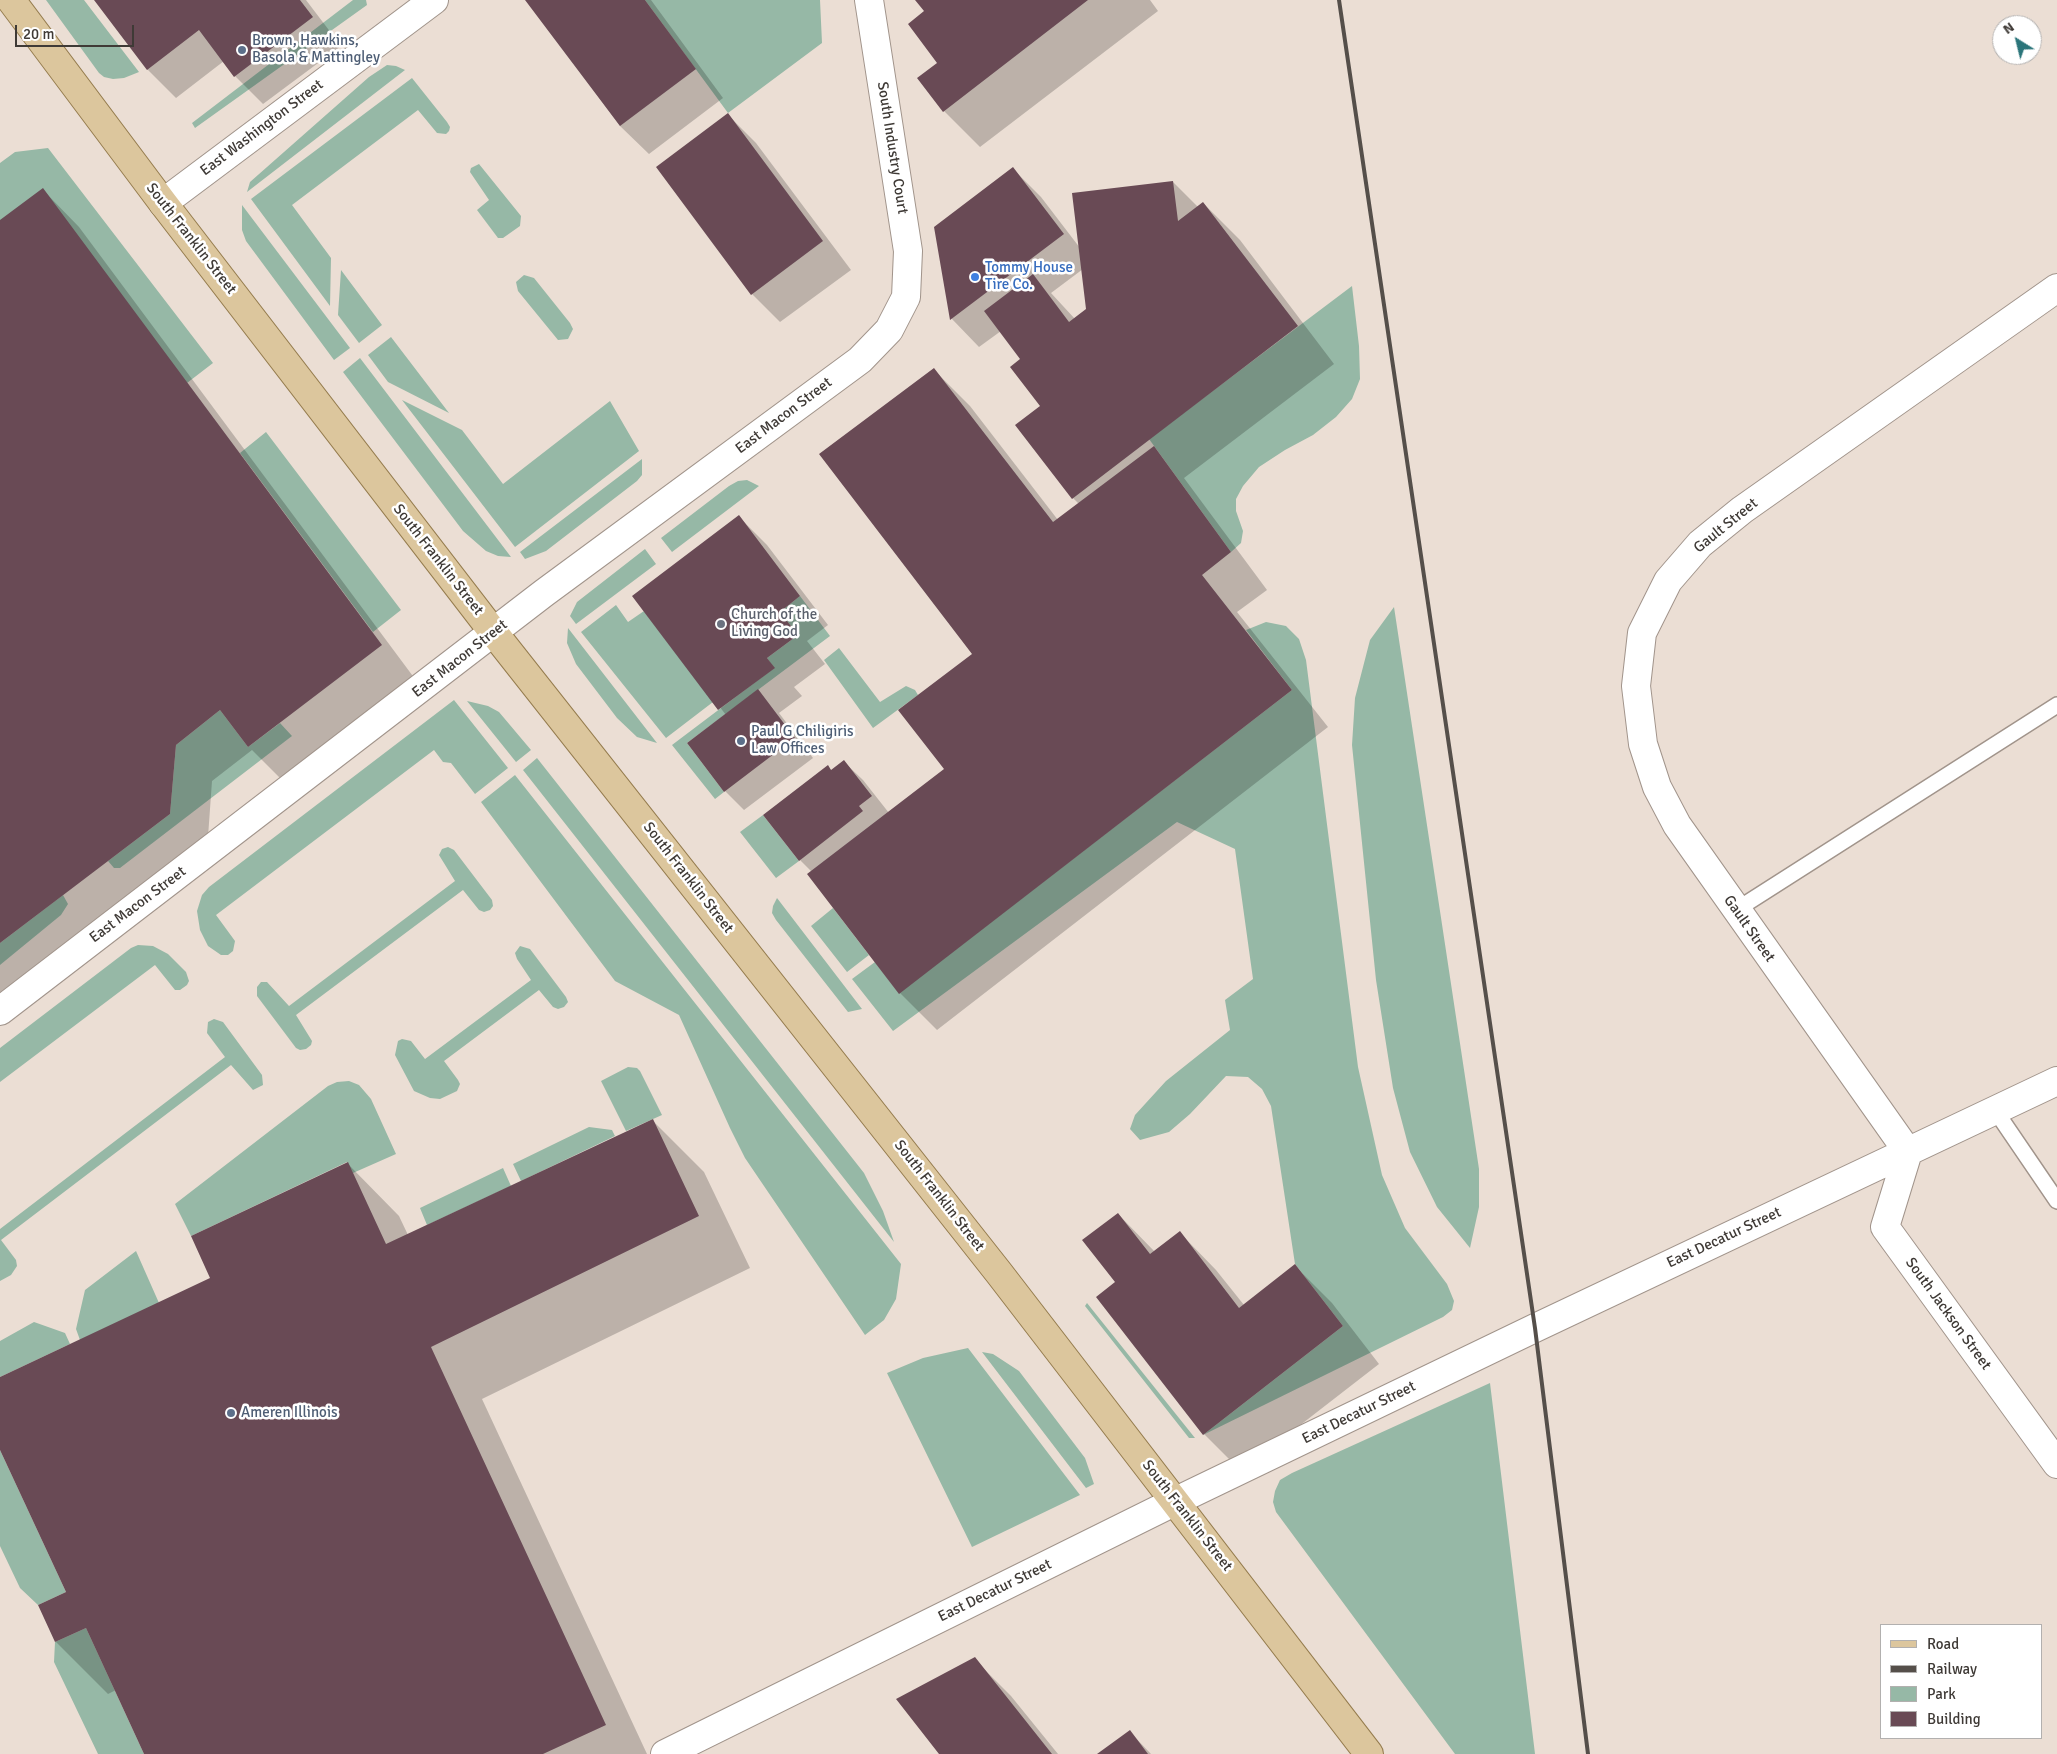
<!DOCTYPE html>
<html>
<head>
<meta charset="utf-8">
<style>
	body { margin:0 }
	#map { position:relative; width:2057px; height:1754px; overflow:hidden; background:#ebded4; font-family:Signika,sans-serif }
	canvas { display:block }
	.legend { position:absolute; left:1880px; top:1624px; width:162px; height:115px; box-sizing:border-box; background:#fff; border:1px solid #b2b0af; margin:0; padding:6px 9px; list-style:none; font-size:15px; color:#3f3a36 }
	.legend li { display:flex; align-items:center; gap:10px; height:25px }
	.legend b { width:25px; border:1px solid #b2b0af }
	.north { position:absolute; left:1992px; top:15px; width:50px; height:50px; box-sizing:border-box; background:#fff; border:1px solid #b2b0af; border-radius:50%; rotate:324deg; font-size:14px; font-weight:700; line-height:20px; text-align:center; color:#3f3a36 }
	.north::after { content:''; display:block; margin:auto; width:18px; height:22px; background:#2b757a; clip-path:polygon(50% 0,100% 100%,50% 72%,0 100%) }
	.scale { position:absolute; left:15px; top:25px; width:119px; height:22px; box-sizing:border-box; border:2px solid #3f3a36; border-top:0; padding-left:6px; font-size:15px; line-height:18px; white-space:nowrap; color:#3f3a36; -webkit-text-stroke:4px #fff; paint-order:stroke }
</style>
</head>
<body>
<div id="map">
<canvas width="2057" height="1754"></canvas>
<ul class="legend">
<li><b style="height:6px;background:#dcc69d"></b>Road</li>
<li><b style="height:6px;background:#554f4a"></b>Railway</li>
<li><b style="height:14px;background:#96b8a6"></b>Park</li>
<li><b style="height:14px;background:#694a55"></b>Building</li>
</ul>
<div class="north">N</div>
<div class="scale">20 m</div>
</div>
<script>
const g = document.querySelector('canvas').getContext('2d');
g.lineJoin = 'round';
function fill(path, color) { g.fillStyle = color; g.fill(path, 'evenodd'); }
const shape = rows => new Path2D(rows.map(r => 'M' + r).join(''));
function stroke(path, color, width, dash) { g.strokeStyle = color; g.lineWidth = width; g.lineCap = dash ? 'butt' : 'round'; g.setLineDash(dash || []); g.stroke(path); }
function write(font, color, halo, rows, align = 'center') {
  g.font = font + ' Signika,sans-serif'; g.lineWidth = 5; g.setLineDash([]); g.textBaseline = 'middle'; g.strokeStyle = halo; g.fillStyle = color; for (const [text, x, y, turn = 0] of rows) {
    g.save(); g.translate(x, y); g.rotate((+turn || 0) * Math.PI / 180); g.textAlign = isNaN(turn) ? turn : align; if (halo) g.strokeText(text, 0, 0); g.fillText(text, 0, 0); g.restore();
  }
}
const green = shape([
	[46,0,84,0,139,72,124,78,113,79,104,77,99,73],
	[353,0,366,0,367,5,195,128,192,123],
	[645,0,820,0,822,43,728,113],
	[387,65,396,66,405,70,247,192,250,182,369,77],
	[412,78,447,122,450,127,449,131,446,134,437,133,418,110,292,205,331,258,330,306,251,199],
	[48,148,213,363,187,383,0,220,0,163,15,152],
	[479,164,521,216,520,226,503,238,498,238,477,210,489,200,470,172,471,168],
	[242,205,350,348,334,360,246,241,242,230],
	[341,270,382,325,359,343,338,315],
	[524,275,534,278,570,323,573,329,568,339,558,340,518,291,516,282],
	[1352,286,1359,346,1360,379,1352,399,1336,417,1313,435,1285,450,1259,467,1243,486,1236,499,1236,511,1243,531,1241,543,1231,552,1149,439],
	[391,337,449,413,388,382,368,355],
	[360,358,511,557,498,556,486,551,463,531,343,372],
	[402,400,462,430,503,484,610,401,639,451,515,547],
	[266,432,401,610,373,632,240,453],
	[642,459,642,475,637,481,546,551,525,559,520,552],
	[747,480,759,486,672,552,661,538,729,486,738,481],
	[645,549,656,564,576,624,570,616,577,602],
	[800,596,830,636,687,743,724,792,715,799,672,745,774,668,767,658,798,635,780,612],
	[616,605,628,622,644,611,713,702,666,738,581,632],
	[1394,607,1479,1169,1479,1207,1470,1248,1437,1207,1410,1152,1393,1088,1376,980,1352,745,1355,698,1370,640],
	[1266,622,1286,626,1299,639,1306,660,1358,1067,1382,1175,1405,1228,1447,1284,1454,1301,1452,1310,1443,1317,1203,1435,1343,1326,1295,1264,1271,1106,1262,1089,1248,1077,1226,1076,1190,1114,1169,1132,1140,1140,1130,1129,1135,1115,1166,1081,1230,1030,1225,1000,1253,979,1235,849,1177,822,893,1031,852,979,875,962,899,993,1292,690,1246,630],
	[568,628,657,743,637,737,617,718,576,664,567,643],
	[839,648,880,702,906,686,915,690,918,695,873,728,824,660],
	[454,700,508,768,475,794,451,763,443,762,434,750,216,915,235,941,233,951,228,955,221,955,208,946,200,930,197,911,202,895,209,887],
	[467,701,488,706,499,712,531,750,516,762],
	[220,710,248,747,280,723,292,736,120,868,114,868,108,861,170,814,176,745],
	[537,758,864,1173,883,1211,894,1242,523,770],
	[515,775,901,1264,896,1299,884,1320,865,1335,745,1158,730,1128,679,1015,615,981,481,802],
	[763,815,799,861,776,878,740,832],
	[448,847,454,850,492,900,493,906,490,910,484,912,479,910,463,890,296,1015,312,1041,311,1045,306,1049,300,1050,296,1048,257,996,257,987,261,982,267,982,289,1006,455,881,439,855,442,849],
	[63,895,68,904,61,915,0,965,0,943],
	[777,898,862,1009,848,1012,776,920,772,913,773,906],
	[833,908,869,955,847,972,811,926],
	[138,945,153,946,168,954,186,972,189,981,187,985,180,990,175,990,155,965,0,1082,0,1048,131,948],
	[520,946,530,949,566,997,568,1002,564,1007,558,1009,553,1007,539,990,444,1061,458,1080,460,1084,457,1091,440,1099,430,1098,414,1091,395,1055,398,1041,402,1039,411,1041,425,1059,531,980,517,959,515,953],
	[214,1019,223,1022,262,1075,263,1085,253,1090,231,1065,1,1240,16,1260,17,1266,11,1275,0,1281,0,1229,225,1057,207,1033,208,1022],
	[628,1067,637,1068,640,1071,662,1115,626,1131,601,1081],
	[349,1081,359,1085,371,1099,396,1154,353,1173,347,1162,191,1236,175,1204,328,1086,337,1082],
	[589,1127,612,1130,615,1136,521,1181,513,1164],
	[503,1168,511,1186,427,1225,420,1208],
	[136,1251,159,1303,80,1340,76,1329,85,1290],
	[1087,1303,1195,1438,1189,1438,1085,1306],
	[34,1322,65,1333,70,1344,0,1377,0,1341],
	[968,1348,1080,1495,972,1547,887,1373,923,1358],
	[982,1352,993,1354,1019,1371,1085,1458,1094,1484,1086,1488],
	[1490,1383,1535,1754,1455,1754,1276,1512,1273,1502,1275,1491,1280,1480,1292,1473],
	[0,1450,66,1592,38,1605,20,1588,0,1546],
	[86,1628,144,1754,98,1754,54,1662,55,1642]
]);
const shadow = shape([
	[95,0,306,0,341,46,263,104,235,76,224,61,176,98,148,70],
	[527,0,651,0,723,98,649,154,620,126],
	[917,0,1150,0,1158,11,980,147,944,111,938,63,926,12],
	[728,115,756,143,851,270,780,322,752,294],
	[1013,169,1041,197,1080,248,1173,182,1198,207,1203,203,1240,240,1334,364,1184,478,1267,590,1237,612,1328,727,937,1030,900,993,812,872,800,860,827,766,832,771,844,762,863,780,889,813,945,770,974,654,934,370,970,406,1058,520,1079,504,1073,498,1042,406,1022,359,1001,331,979,347,952,319,936,227],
	[1083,269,1087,309,1075,319,1051,293],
	[43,190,79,227,418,683,285,783,252,750,212,781,207,851,0,1000,0,222],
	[739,517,767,545,828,625,807,641,825,664,794,687,802,696,779,713,813,758,744,810,725,791,726,715,634,596],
	[652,1120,704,1172,750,1268,482,1399,647,1754,146,1754,116,1690,108,1694,56,1642,39,1606,68,1592,0,1447,0,1378,212,1279,348,1164,399,1216,408,1235],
	[1118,1214,1155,1252,1180,1233,1216,1270,1244,1305,1295,1266,1332,1303,1379,1364,1241,1471,1204,1434,1117,1283],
	[974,1659,1011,1696,1058,1754,941,1754],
	[1130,1732,1151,1754,1099,1754]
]);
const building = shape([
	[94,0,300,0,313,17,234,77,199,30,147,70],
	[525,0,645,0,696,69,620,126],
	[915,0,1088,0,943,112,917,78,937,63,908,24,924,11],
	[728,113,823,241,751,295,656,167],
	[1013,167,1064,234,950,320,934,227],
	[1173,181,1178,221,1203,202,1298,326,1072,499,1015,425,1040,406,1010,367,1020,359,984,311,1033,274,1069,322,1086,309,1072,193],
	[43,188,382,645,248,747,220,710,176,745,170,814,0,943,0,220],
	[934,368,1053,522,1154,446,1231,552,1202,575,1292,690,899,994,807,874,944,769,898,710,972,654,819,454],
	[739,515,800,596,780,612,798,635,767,658,775,668,718,710,632,596],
	[758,689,795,738,724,792,687,743],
	[844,760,872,796,859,806,863,811,799,861,763,815,828,765,831,770],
	[653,1119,699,1216,431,1347,606,1725,543,1754,144,1754,86,1628,55,1642,38,1605,66,1592,0,1450,0,1377,210,1278,191,1236,348,1162,386,1244],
	[1118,1213,1150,1254,1180,1231,1239,1308,1295,1264,1343,1326,1203,1435,1096,1297,1115,1282,1082,1240],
	[975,1657,1052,1754,939,1754,896,1699],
	[1130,1730,1148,1754,1097,1754]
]);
const service = shape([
	[1736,910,2057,705],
	[1995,1110,2057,1201]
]);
const minor = shape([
	[163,203,434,0],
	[2057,288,1742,510,1700,544,1668,581,1642,633,1636,686,1643,744,1657,787,1677,825,1908,1152,1885,1227,2057,1464],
	[0,1011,544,593,860,360,889,330,906,297,908,251,869,0],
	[1176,1501,1535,1328,2057,1081]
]);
const tertiary = shape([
	[665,1754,1176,1501]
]);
const primary = shape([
	[11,0,163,203,494,633,999,1273,1369,1754]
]);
const rail = shape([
	[1339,0,1535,1328,1588,1754]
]);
const markers = [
	[242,50,5,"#5c6f8a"],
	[975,277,5,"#3f7fe0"],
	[721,624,5,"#6b7280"],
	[741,741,5,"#5c6f8a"],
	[231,1413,5,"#5c6f8a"]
];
const serviceNames = [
	["Brown, Hawkins,",252,41],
	["Basola & Mattingley",252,58],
	["Paul G Chiligiris",751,732],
	["Law Offices",751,749],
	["Ameren Illinois",241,1413]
];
const streetNames = [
	["East Washington Street",262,128,-37],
	["South Industry Court",892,148,81],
	["South Franklin Street",191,239,52],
	["East Macon Street",784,416,-37],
	["Gault Street",1726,526,-39],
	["South Franklin Street",438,560,52],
	["East Macon Street",460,659,-38],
	["South Franklin Street",688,878,52],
	["East Macon Street",138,905,-37],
	["Gault Street",1749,929,55],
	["South Franklin Street",939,1196,52],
	["East Decatur Street",1724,1238,-25],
	["South Jackson Street",1948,1314,54],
	["East Decatur Street",1359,1413,-26],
	["South Franklin Street",1187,1516,52],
	["East Decatur Street",995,1591,-26]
];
const shopNames = [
	["Tommy House",985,268],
	["Tire Co.",985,285]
];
const worshipNames = [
	["Church of the",731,615],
	["Living God",731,632]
];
fill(green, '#96b8a6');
fill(shadow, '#0003');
fill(building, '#694a55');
stroke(service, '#a1948b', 18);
stroke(minor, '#a1948b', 30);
stroke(tertiary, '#a1948b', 30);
stroke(primary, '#957c4e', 30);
stroke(service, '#fff', 15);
stroke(minor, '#fff', 28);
stroke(tertiary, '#fff', 28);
stroke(primary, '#dcc69d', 28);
stroke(rail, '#554f4a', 4);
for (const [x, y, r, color] of markers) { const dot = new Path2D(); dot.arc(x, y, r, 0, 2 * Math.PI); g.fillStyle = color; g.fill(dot); stroke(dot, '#fff', 2); }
write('15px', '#4e5e75', '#fff', serviceNames, 'left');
write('15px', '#3f3a36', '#fff', streetNames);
write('15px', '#366cbe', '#fff', shopNames, 'left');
write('15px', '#5b616d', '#fff', worshipNames, 'left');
</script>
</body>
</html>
